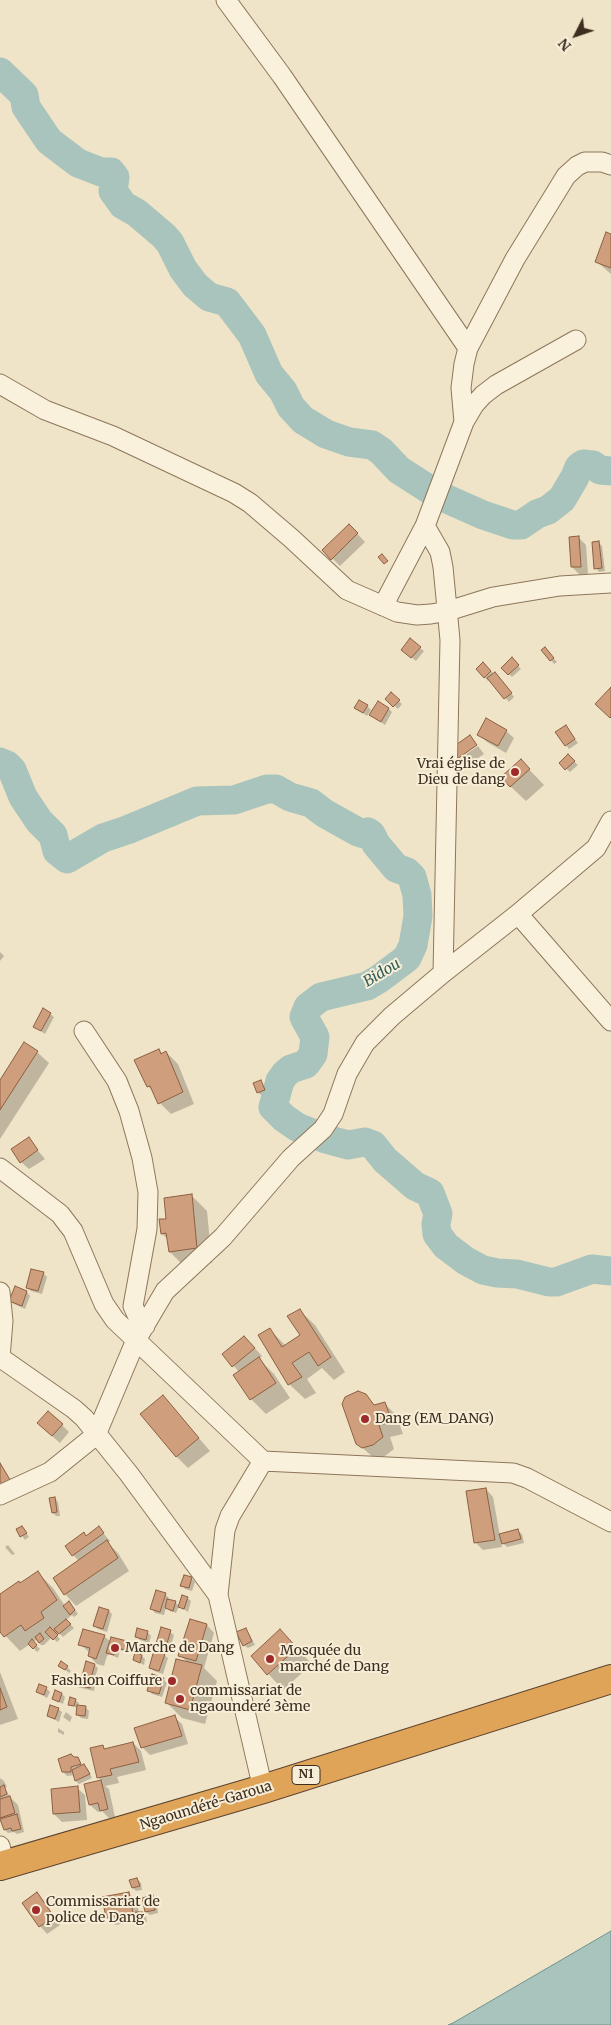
<!DOCTYPE html>
<html>
<head>
<meta charset="utf-8">
<style>
	body { margin:0 }
	#map { position:relative; width:611px; height:2025px; overflow:hidden; background:#f0e4c8; font-family:Merriweather,serif }
	canvas { display:block }
	.north { position:absolute; left:551px; top:10px; width:50px; height:50px; -webkit-text-stroke:4px #f7eed8; paint-order:stroke; rotate:229deg; font-size:14px; font-weight:700; line-height:20px; text-align:center; color:#3d2e20 }
	.north::after { content:''; display:block; margin:auto; width:18px; height:22px; background:#3d2e20; clip-path:polygon(50% 0,100% 100%,50% 72%,0 100%) }
</style>
</head>
<body>
<div id="map">
<canvas width="611" height="2025"></canvas>
<div class="north">N</div>
</div>
<script>
const g = document.querySelector('canvas').getContext('2d');
g.lineJoin = 'round';
function fill(path, color) { g.fillStyle = color; g.fill(path, 'evenodd'); }
const shape = rows => new Path2D(rows.map(r => 'M' + r).join(''));
function stroke(path, color, width, dash) { g.strokeStyle = color; g.lineWidth = width; g.lineCap = dash ? 'butt' : 'round'; g.setLineDash(dash || []); g.stroke(path); }
function write(font, color, halo, rows, align = 'center') {
  g.font = font + ' Merriweather,serif'; g.lineWidth = 4; g.setLineDash([]); g.textBaseline = 'middle'; g.strokeStyle = halo; g.fillStyle = color; for (const [text, x, y, turn = 0] of rows) {
    g.save(); g.translate(x, y); g.rotate((+turn || 0) * Math.PI / 180); g.textAlign = isNaN(turn) ? turn : align; if (halo) g.strokeText(text, 0, 0); g.fillText(text, 0, 0); g.restore();
  }
}
const water = shape([
	[611,1931,611,2025,448,2025,453,2023,611,1931]
]);
const shadow = shape([
	[611,236,611,274,596,261],
	[349,525,365,542,340,566,324,550],
	[578,537,586,545,588,574,580,575,572,567],
	[599,543,602,546,605,571,599,572,596,568],
	[420,648,424,651,416,661,406,653],
	[543,650,548,652,557,662,554,664],
	[512,659,521,669,512,677,503,668],
	[483,664,498,677,514,697,509,702,490,679,488,681,477,669],
	[391,694,402,704,398,709,387,699],
	[367,706,371,710,367,716,356,708],
	[389,709,392,712,385,725,371,715],
	[569,730,578,743,569,749,566,745],
	[506,731,514,738,506,753,487,742,479,735],
	[478,746,484,754,466,766,459,759],
	[568,756,578,765,570,772,560,763],
	[521,761,544,785,526,801,510,786],
	[0,952,4,956,0,961],
	[50,1014,54,1017,45,1034,35,1027],
	[159,1050,163,1054,166,1052,178,1064,194,1104,171,1114,160,1103,155,1093,148,1086],
	[37,1052,49,1063,0,1139,0,1082],
	[261,1081,267,1093,261,1095,258,1092],
	[28,1139,45,1159,29,1169,21,1162],
	[191,1195,207,1211,212,1263,185,1267,170,1252,168,1239,162,1234,168,1220],
	[43,1273,47,1277,42,1294,31,1291,27,1287],
	[15,1288,27,1292,30,1296,25,1309,14,1304,10,1301],
	[299,1310,315,1325,345,1372,334,1380,322,1368,307,1379,316,1393,305,1399,289,1384,270,1330,286,1346,301,1335],
	[252,1345,262,1356,259,1359,274,1374,290,1398,266,1414,251,1399,239,1372,224,1354],
	[365,1395,375,1406,384,1403,396,1415,403,1434,390,1437,394,1449,385,1456,375,1459,357,1443],
	[163,1396,210,1451,188,1468,177,1457],
	[62,1425,69,1432,60,1443,46,1431],
	[486,1489,493,1497,500,1536,518,1531,522,1534,524,1543,507,1547,501,1541,502,1547,483,1550,475,1542],
	[55,1498,58,1502,60,1516,56,1516,53,1513],
	[22,1527,29,1537,25,1540,18,1530],
	[99,1528,110,1541,108,1543,118,1553,129,1571,76,1606,65,1594,79,1561,73,1555,87,1537],
	[8,1545,15,1554,12,1555,5,1547],
	[38,1573,53,1588,65,1606,73,1607,78,1614,74,1617,72,1615,66,1620,74,1628,63,1637,59,1633,56,1635,60,1639,57,1642,52,1637,44,1645,41,1645,36,1640,33,1642,40,1649,37,1652,30,1644,20,1651,0,1630,0,1597],
	[191,1578,195,1582,192,1591,185,1589,182,1585],
	[165,1594,169,1598,168,1600,175,1602,179,1606,176,1613,170,1611,166,1607,164,1615,155,1613,152,1609],
	[187,1598,191,1601,188,1612,180,1607],
	[109,1611,112,1614,107,1632,98,1629,94,1625],
	[191,1620,207,1625,214,1633,204,1668,217,1681,205,1724,182,1718,166,1702,188,1663,180,1655],
	[246,1629,255,1645,248,1648,244,1645],
	[280,1631,312,1664,283,1690,252,1656],
	[147,1632,151,1636,149,1643,140,1640,136,1637],
	[170,1632,174,1635,169,1653,160,1650,156,1646],
	[104,1636,111,1642,112,1638,127,1643,130,1646,128,1653,120,1650,118,1658,109,1654,107,1656,104,1666,97,1664,89,1656,90,1653,80,1644],
	[164,1655,168,1658,163,1674,154,1671,150,1668],
	[142,1656,145,1659,144,1665,134,1660],
	[62,1662,71,1671,69,1673,64,1669],
	[94,1665,98,1668,94,1681,90,1680,95,1685,94,1691,77,1687,74,1684,88,1680,83,1675],
	[0,1672,18,1719,0,1725],
	[163,1679,167,1683,162,1697,152,1694,149,1690],
	[46,1688,50,1692,47,1698,37,1692],
	[62,1694,65,1697,63,1704,53,1699],
	[75,1700,79,1703,78,1706,85,1707,89,1711,88,1719,81,1718,77,1714,78,1709,70,1704],
	[58,1709,62,1712,59,1722,48,1716],
	[66,1712,72,1717,70,1722,63,1717],
	[174,1717,182,1724,188,1744,150,1755,142,1747],
	[58,1728,64,1732,64,1735,58,1732],
	[133,1743,141,1751,146,1770,117,1777,119,1783,105,1786,109,1789,115,1817,109,1818,102,1811,98,1812,90,1805,85,1785,102,1781,99,1778,91,1749,102,1746,106,1750],
	[74,1758,78,1758,83,1766,88,1769,92,1778,79,1784,76,1781,75,1775,67,1776,63,1772],
	[0,1778,4,1781,7,1787,5,1788,10,1797,18,1805,24,1832,17,1834,14,1832,8,1833,5,1830,0,1818],
	[77,1788,85,1795,87,1820,62,1822,54,1814],
	[137,1879,141,1883,142,1890,136,1891,133,1888],
	[37,1894,45,1902,60,1925,47,1934,40,1926],
	[129,1894,137,1901,139,1913,143,1913,146,1917,147,1922,140,1921,115,1925,107,1917],
	[152,1897,156,1900,158,1913,150,1915,146,1912]
]);
const river = shape([
	[0,72,24,95,26,107,49,141,78,163,101,172,111,172,115,177,113,191,123,205,137,213,164,236,170,243,183,269,195,285,209,297,227,302,252,335,269,374,283,391,291,407,303,420,326,434,349,442,372,445,381,451,399,470,438,495,483,515,513,525,521,525,537,514,548,510,562,499,575,477,579,467,583,464,593,465,600,470,611,471],
	[0,762,7,765,12,770,23,797,39,821,53,835,57,851,67,859,103,838,127,830,197,801,234,800,267,789,276,789,290,797,311,803,324,813,358,832,364,834,368,832,371,834,376,844,396,868,407,872,412,877,417,895,418,916,413,945,407,958,379,979,367,986,321,997,308,1007,304,1017,315,1037,313,1054,306,1064,291,1069,285,1074,280,1081,273,1107,284,1118,297,1127,326,1139,348,1145,365,1142,373,1145,385,1160,415,1186,430,1193,438,1214,436,1224,437,1234,446,1246,466,1261,483,1270,497,1273,517,1274,549,1282,556,1282,592,1269,611,1271]
]);
const building = shape([
	[606,232,611,234,611,268,595,262,606,232],
	[349,524,358,533,331,560,322,550,349,524],
	[579,536,581,567,571,567,569,537,579,536],
	[599,541,602,568,594,569,592,542,599,541],
	[382,554,388,561,384,564,378,557,382,554],
	[410,638,421,647,411,658,401,650,410,638],
	[545,647,554,658,550,661,541,650,545,647],
	[512,657,519,665,508,675,501,668,512,657],
	[483,662,491,671,484,678,476,669,483,662],
	[495,672,512,693,504,699,487,678,495,672],
	[611,687,611,717,610,718,595,704,611,687],
	[391,692,400,700,393,707,385,699,391,692],
	[359,700,368,705,363,713,354,708,359,700],
	[378,701,389,708,381,722,369,715,378,701],
	[486,718,507,730,498,746,477,735,486,718],
	[566,725,575,739,565,746,555,732,566,725],
	[470,735,477,745,457,759,450,749,470,735],
	[568,754,575,761,565,770,559,763,568,754],
	[521,759,530,769,510,787,501,777,521,759],
	[43,1008,51,1013,41,1031,33,1027,43,1008],
	[24,1042,38,1051,0,1110,0,1080,24,1042],
	[159,1049,161,1054,166,1051,183,1092,158,1104,150,1086,147,1087,134,1060,159,1049],
	[261,1080,265,1090,257,1093,253,1083,261,1080],
	[29,1137,38,1150,20,1163,11,1149,29,1137],
	[192,1194,197,1248,169,1252,166,1233,161,1234,159,1219,166,1219,164,1198,192,1194],
	[31,1269,44,1272,38,1291,26,1288,31,1269],
	[15,1286,27,1291,22,1306,9,1301,15,1286],
	[300,1309,331,1357,318,1366,309,1352,292,1363,302,1377,288,1385,258,1335,270,1328,282,1347,300,1335,287,1316,300,1309],
	[244,1336,255,1348,232,1367,222,1354,244,1336],
	[259,1357,276,1383,250,1400,233,1375,259,1357],
	[358,1391,366,1394,374,1405,385,1402,392,1422,379,1425,383,1437,373,1445,362,1448,356,1444,342,1404,345,1397,358,1391],
	[163,1395,199,1438,176,1457,140,1414,163,1395],
	[48,1411,63,1424,52,1436,37,1423,48,1411],
	[0,1463,12,1483,4,1488,0,1481,0,1463],
	[486,1488,495,1540,474,1543,466,1491,486,1488],
	[55,1497,57,1512,52,1513,49,1498,55,1497],
	[22,1526,27,1533,20,1537,16,1529,22,1526],
	[99,1526,104,1533,72,1556,65,1546,84,1532,86,1536,99,1526],
	[518,1529,521,1539,502,1544,499,1534,518,1529],
	[107,1540,118,1558,64,1595,53,1578,107,1540],
	[38,1571,57,1600,41,1612,44,1618,25,1631,21,1625,4,1637,0,1632,0,1594,19,1581,20,1583,38,1571],
	[184,1575,192,1577,189,1588,180,1586,184,1575],
	[156,1590,166,1593,160,1612,150,1609,156,1590],
	[182,1595,188,1597,184,1609,178,1607,182,1595],
	[167,1599,176,1601,173,1611,165,1608,167,1599],
	[69,1601,75,1610,70,1615,63,1606,69,1601],
	[99,1607,109,1610,103,1629,93,1626,99,1607],
	[66,1619,71,1624,59,1634,54,1629,66,1619],
	[190,1619,207,1624,196,1661,178,1656,190,1619],
	[50,1627,58,1635,53,1640,45,1632,50,1627],
	[161,1627,171,1630,165,1650,155,1647,161,1627],
	[137,1628,148,1631,146,1640,135,1637,137,1628],
	[246,1628,252,1641,243,1646,236,1632,246,1628],
	[83,1629,105,1635,96,1659,88,1656,90,1648,78,1645,83,1629],
	[280,1629,297,1648,267,1675,251,1656,280,1629],
	[40,1633,44,1639,39,1643,35,1637,40,1633],
	[111,1637,127,1641,125,1650,117,1648,114,1655,106,1653,111,1637],
	[32,1639,37,1645,33,1649,28,1644,32,1639],
	[154,1650,165,1654,159,1671,149,1668,154,1650],
	[135,1652,142,1655,140,1663,133,1660,135,1652],
	[176,1659,202,1665,190,1710,165,1703,176,1659],
	[61,1661,68,1666,65,1670,58,1666,61,1661],
	[86,1661,95,1664,91,1678,82,1676,86,1661],
	[152,1674,164,1678,159,1694,147,1691,152,1674],
	[74,1676,92,1680,90,1688,72,1684,74,1676],
	[39,1684,47,1687,44,1695,36,1692,39,1684],
	[0,1688,7,1707,0,1710,0,1688],
	[55,1690,62,1693,59,1702,52,1699,55,1690],
	[70,1697,76,1699,74,1706,68,1705,70,1697],
	[50,1705,59,1708,55,1719,47,1716,50,1705],
	[77,1705,86,1706,85,1716,76,1715,77,1705],
	[175,1715,182,1736,141,1748,134,1728,175,1715],
	[133,1742,139,1762,110,1769,112,1775,97,1778,90,1748,103,1745,104,1749,133,1742],
	[71,1754,74,1757,78,1757,81,1764,71,1767,71,1772,62,1772,58,1759,71,1754],
	[84,1764,90,1774,75,1781,72,1770,84,1764],
	[101,1780,108,1809,100,1811,98,1803,89,1805,84,1784,101,1780],
	[4,1785,7,1794,0,1797,0,1787,4,1785],
	[78,1786,80,1812,53,1814,51,1789,78,1786],
	[10,1796,15,1813,0,1818,0,1799,10,1796],
	[17,1814,21,1829,12,1831,11,1828,4,1830,0,1819,17,1814],
	[137,1878,140,1886,132,1888,129,1880,137,1878],
	[37,1892,54,1917,39,1927,22,1903,37,1892],
	[129,1892,133,1913,106,1918,102,1897,129,1892],
	[153,1895,155,1910,145,1912,142,1898,153,1895],
	[136,1912,143,1912,144,1918,137,1919,136,1912]
]);
const street = shape([
	[226,0,282,76,468,348],
	[0,384,45,410,113,436,234,493,250,503,291,538,347,590,397,612,417,615,431,614,448,611,493,597,560,586,611,583],
	[464,422,461,388,464,364,468,348,515,259,566,176,577,166,585,162,602,162,611,165],
	[383,606,425,526,464,422,474,405,483,395,496,385,576,340],
	[518,914,611,1021],
	[443,973,518,914,596,848,611,821],
	[84,1031,117,1081,129,1111,142,1158,148,1192,147,1229,133,1306,138,1317,145,1326],
	[0,1168,60,1214,73,1231,104,1304,115,1320,263,1461,513,1473,527,1478,611,1522],
	[0,1292,3,1321,0,1358],
	[1,1358,74,1409,84,1418,129,1474,218,1595,263,1789],
	[0,1495,50,1472,96,1435,136,1340,165,1291,223,1237,291,1158,323,1129,333,1114,347,1074,365,1043,392,1016,443,973,450,640,443,567,440,552,425,526],
	[218,1595,225,1530,230,1516,263,1461],
	[0,1846,5,1865]
]);
const highway = shape([
	[0,1866,263,1789,611,1679]
]);
const markers = [
	[515,772,5,"#9e2a2b"],
	[365,1419,5,"#9e2a2b"],
	[115,1648,5,"#9e2a2b"],
	[270,1659,5,"#9e2a2b"],
	[172,1681,5,"#9e2a2b"],
	[180,1699,5,"#9e2a2b"],
	[36,1910,5,"#9e2a2b"]
];
const shields = [
	[306,1775,28]
];
const shieldNames = [
	["N1",306,1775]
];
const poiNames = [
	["Vrai église de",505,764,"right"],
	["Dieu de dang",505,780,"right"],
	["Dang (EM_DANG)",375,1419],
	["Marche de Dang",125,1648],
	["Mosquée du",280,1651],
	["marché de Dang",280,1667],
	["Fashion Coiffure",162,1681,"right"],
	["commissariat de",190,1691],
	["ngaounderé 3ème",190,1707],
	["Commissariat de",46,1902],
	["police de Dang",46,1918]
];
const streetNames = [
	["Ngaoundéré-Garoua",206,1806,-17]
];
const waterNames = [
	["Bidou",382,973,-31]
];
fill(water, '#a9c4bc');
stroke(water, '#6f938a', 1);
fill(shadow, '#0003');
stroke(river, '#a9c4bc', 29);
fill(building, '#cf9f7d');
stroke(building, '#8d5f41', 1);
stroke(street, '#8d765c', 21);
stroke(highway, '#5b4430', 30);
stroke(street, '#faf1dc', 19);
stroke(highway, '#e0a458', 28);
for (const [x, y, r, color] of markers) { const dot = new Path2D(); dot.arc(x, y, r, 0, 2 * Math.PI); g.fillStyle = color; g.fill(dot); stroke(dot, '#f7eed8', 2); }
for (const [x, y, w] of shields) { const box = new Path2D(); box.roundRect(x - w / 2, y - 9.5, w, 19, 4); g.fillStyle = '#f7eed8'; g.fill(box); stroke(box, '#3d2e20', 1); }
write('bold 12px', '#3d2e20', null, shieldNames);
write('14px', '#3d2e20', '#f7eed8', poiNames, 'left');
write('14px', '#3d2e20', '#f7eed8', streetNames);
write('italic 15px', '#2f5d5a', '#f7eed8', waterNames);
</script>
</body>
</html>
